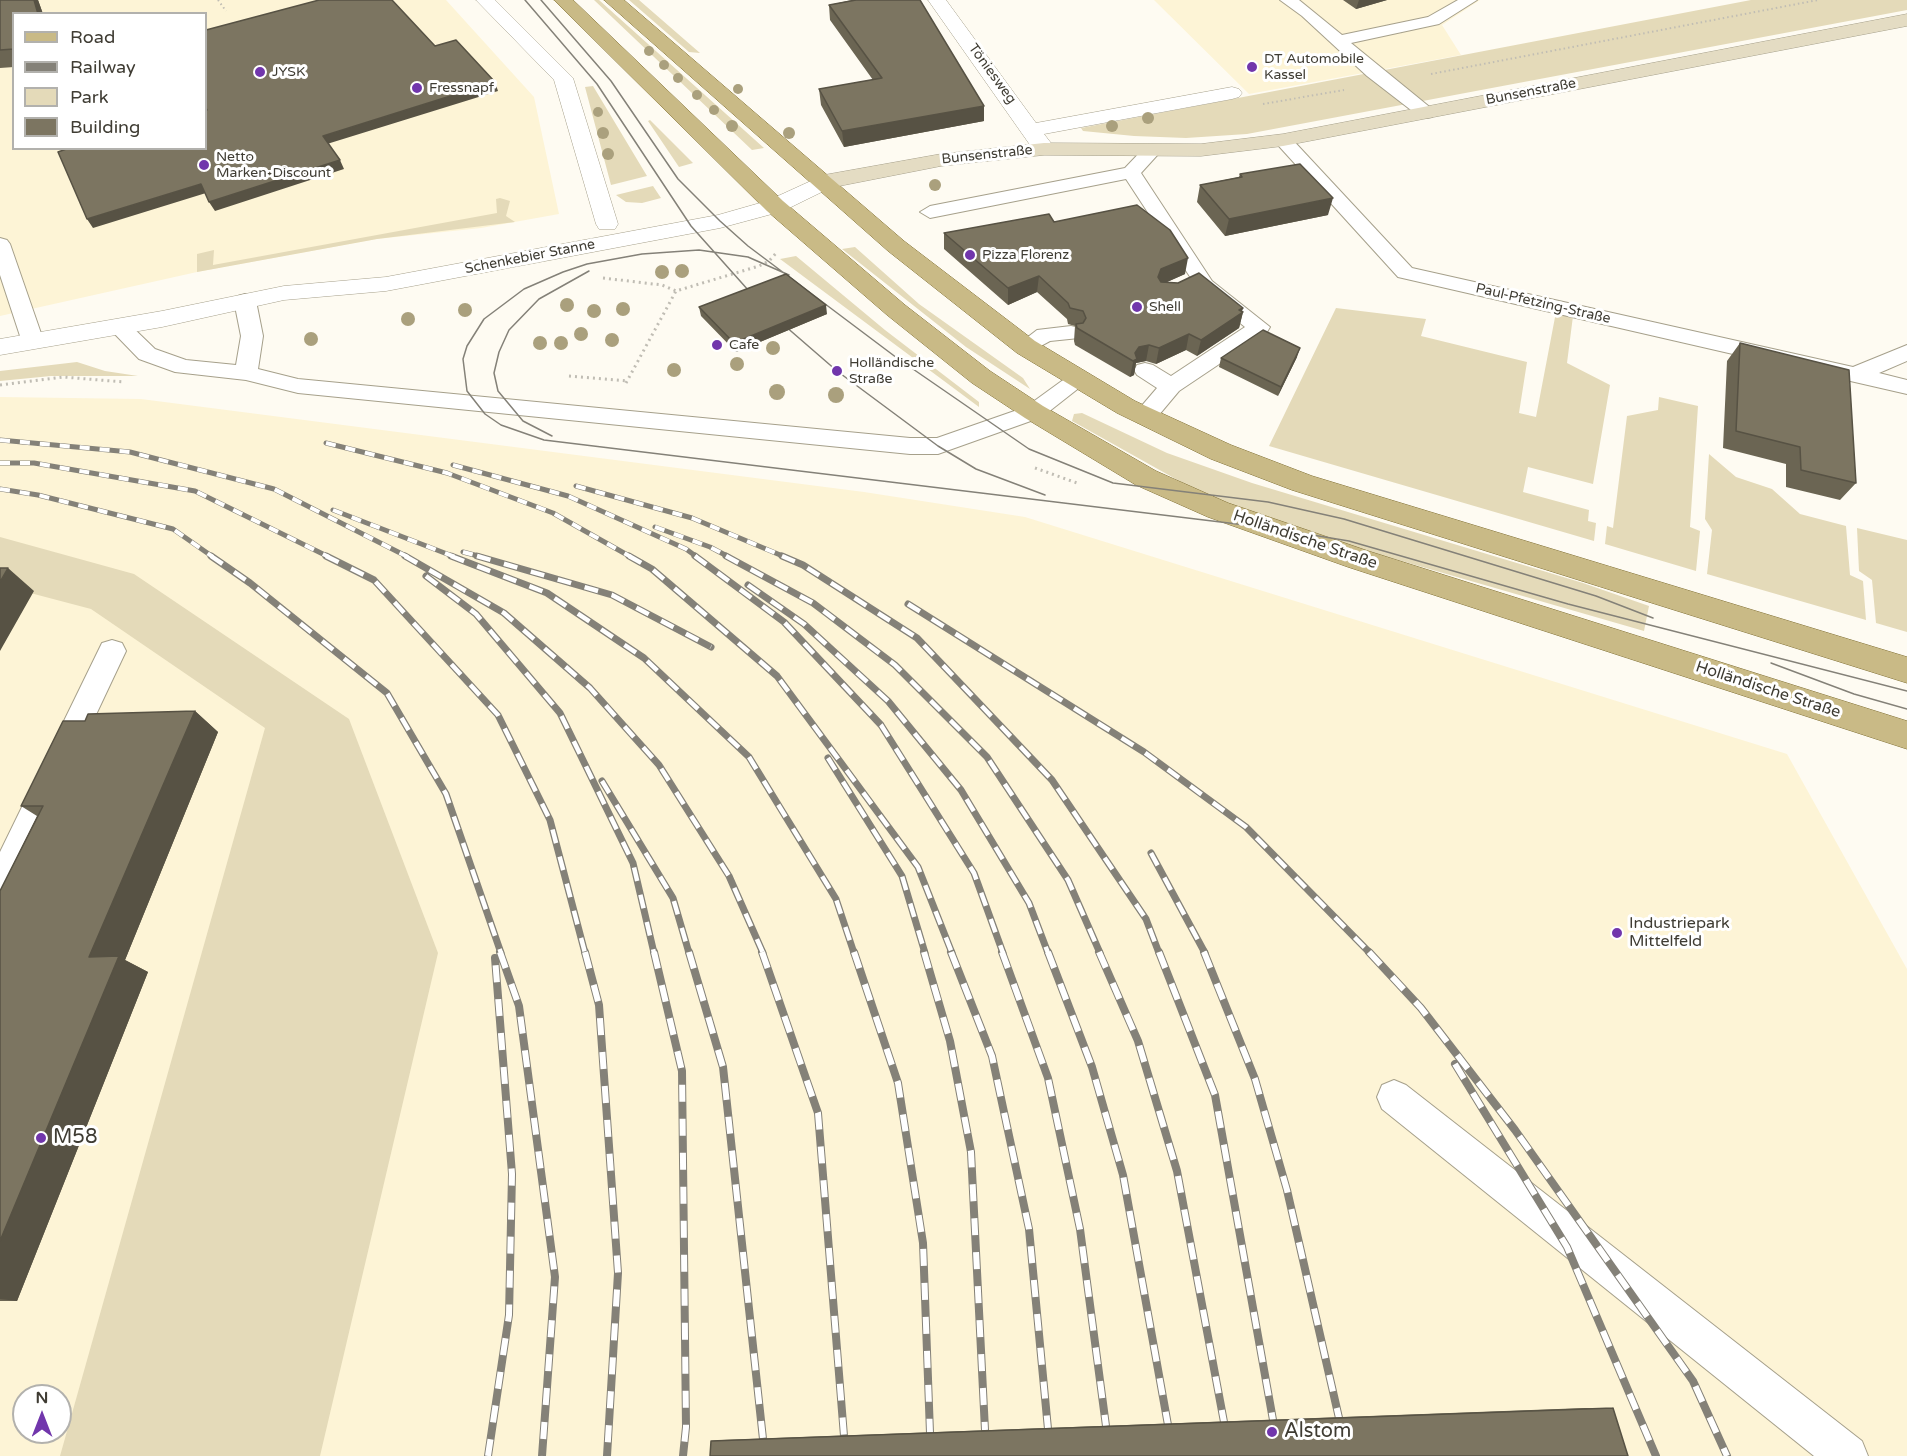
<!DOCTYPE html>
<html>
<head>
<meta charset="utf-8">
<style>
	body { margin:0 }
	#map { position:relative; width:1907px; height:1456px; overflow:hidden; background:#fefbf2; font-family:"Varela Round",sans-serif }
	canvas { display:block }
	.legend { position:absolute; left:12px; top:12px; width:195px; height:138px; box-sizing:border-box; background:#fff; border:2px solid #b2b1ad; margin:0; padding:8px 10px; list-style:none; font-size:18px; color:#3f3c33 }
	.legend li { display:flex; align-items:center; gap:12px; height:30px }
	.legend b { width:30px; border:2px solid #b2b1ad }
	.north { position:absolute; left:12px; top:1384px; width:60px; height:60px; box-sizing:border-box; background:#fff; border:2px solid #b2b1ad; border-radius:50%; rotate:0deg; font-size:16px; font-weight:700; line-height:24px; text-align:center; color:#3f3c33 }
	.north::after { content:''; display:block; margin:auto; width:21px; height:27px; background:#7136ac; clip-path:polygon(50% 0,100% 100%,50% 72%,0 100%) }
</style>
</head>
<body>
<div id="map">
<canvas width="1907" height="1456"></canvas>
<ul class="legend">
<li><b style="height:8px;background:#c9ba86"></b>Road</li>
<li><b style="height:8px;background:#848178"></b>Railway</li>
<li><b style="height:16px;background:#e4dab9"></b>Park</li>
<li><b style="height:16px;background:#7c7561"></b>Building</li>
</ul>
<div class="north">N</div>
</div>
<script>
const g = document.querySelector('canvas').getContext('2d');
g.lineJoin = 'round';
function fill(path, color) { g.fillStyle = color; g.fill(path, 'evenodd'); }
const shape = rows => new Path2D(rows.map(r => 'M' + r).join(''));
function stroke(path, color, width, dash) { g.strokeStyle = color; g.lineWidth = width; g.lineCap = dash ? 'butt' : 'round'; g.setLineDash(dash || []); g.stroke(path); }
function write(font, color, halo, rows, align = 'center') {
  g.font = font + ' "Varela Round",sans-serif'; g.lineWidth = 6; g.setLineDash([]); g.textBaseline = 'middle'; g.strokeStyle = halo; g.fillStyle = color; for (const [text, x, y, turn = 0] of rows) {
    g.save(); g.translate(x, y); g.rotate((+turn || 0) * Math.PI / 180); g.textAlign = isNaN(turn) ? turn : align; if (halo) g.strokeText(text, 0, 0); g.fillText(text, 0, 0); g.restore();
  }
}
const built = shape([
	[0,0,446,0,534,97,559,214,481,228,377,239,197,272,0,316],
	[14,14,206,14,206,148,14,148],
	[1154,0,1480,0,1442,25,1461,55,1249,94],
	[0,397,141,399,864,492,1025,517,1787,754,1907,969,1907,1456,0,1456],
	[24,1396,60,1396,60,1432,24,1432]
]);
const green = shape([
	[594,0,599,0,764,148,752,150],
	[629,0,639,0,700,53,689,52],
	[1751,0,1907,0,1907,10,1247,134,1186,138,1134,136,1083,131,1081,128],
	[593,86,647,176,611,185,585,87],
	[650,120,693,163,679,167,648,121],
	[653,186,661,198,642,203,626,202,616,195],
	[500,198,510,201,506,216,515,222,377,239,197,272,197,254,214,250,213,265,497,213,496,199],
	[855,247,919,304,1023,378,1030,389,966,347,842,249],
	[796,256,885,330,979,402,979,407,780,259],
	[1336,308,1426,319,1421,336,1527,362,1519,413,1536,417,1556,312,1573,316,1567,363,1610,385,1593,484,1528,467,1523,492,1589,510,1588,521,1596,523,1594,541,1269,446],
	[77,362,105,371,138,376,51,376,0,381,0,371],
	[1659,397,1698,406,1690,527,1700,531,1696,571,1605,544,1607,526,1613,528,1627,416,1658,410],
	[1082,413,1167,453,1252,483,1583,583,1649,606,1644,631,1360,549,1221,501,1181,482,1072,421,1074,414],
	[1709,454,1736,477,1772,489,1800,514,1846,526,1850,575,1863,581,1866,620,1707,574,1712,530,1705,519],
	[1857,528,1907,540,1907,632,1876,623,1872,580,1859,571],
	[0,537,134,574,349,719,438,953,320,1456,60,1456,265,728,91,609,0,585]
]);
const pathFar1 = shape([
	[218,0,226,11],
	[1431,74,1818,0],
	[1263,104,1344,90]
]);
const path = shape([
	[603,278,662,285,676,291],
	[569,376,628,381],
	[626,383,676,291,759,266,769,261,777,252],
	[0,385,63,377,124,382],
	[1035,468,1080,484]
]);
const service = shape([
	[1280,0,1299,0,1342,35,1428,17,1458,0,1477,0,1439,24,1351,43,1432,109,1435,113,1432,117,1426,118,1420,117,1367,76,1302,16,1280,0],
	[1283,135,1289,136,1412,268,1853,367,1907,345,1907,361,1879,373,1907,380,1907,394,1398,277,1277,144,1274,140,1277,136,1283,135],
	[1152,145,1161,151,1141,173,1212,281,1270,327,1267,332,1179,391,1153,422,1145,424,1137,422,1133,416,1157,388,1137,375,1134,370,1137,365,1145,363,1153,365,1171,376,1245,327,1198,289,1126,179,930,218,920,212,930,206,1125,168,1145,147,1152,145],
	[0,238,7,240,10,244,44,342,41,347,25,347,22,342,0,275,0,238],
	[245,294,252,296,256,301,263,336,258,369,298,379,910,438,937,438,1026,407,1070,375,1078,373,1086,375,1089,380,1042,417,938,454,910,454,298,393,246,380,175,372,139,359,107,326,110,321,126,321,155,349,186,360,236,365,241,336,234,301,238,296,245,294],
	[1071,326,1079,328,1082,333,1079,338,1050,341,1026,354,1018,352,1015,347,1037,330,1071,326],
	[112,640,122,643,126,651,11,895,0,899,0,852,102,643,112,640],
	[1394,1080,1406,1085,1862,1441,1868,1456,1814,1456,1382,1109,1377,1097,1382,1085,1394,1080]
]);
const minor = shape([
	[476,0,495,0,573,78,618,224,615,229,599,229,596,224,554,80,476,0],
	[928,0,946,0,1036,123,1232,87,1239,89,1242,93,1239,97,1232,99,1044,134,1054,147,1051,152,1035,152,928,0]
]);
const tertiary = shape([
	[824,175,832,177,835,182,832,187,783,211,720,228,386,291,284,300,162,327,0,355,0,339,162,311,284,286,386,277,718,215,767,201,824,175]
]);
const secondary = shape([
	[1907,14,1907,26,1283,146,1201,156,1044,155,941,166,824,189,816,187,813,182,816,177,824,175,941,154,1044,143,1201,144,1283,134,1907,14]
]);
const primary = shape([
	[554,0,573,0,783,201,905,305,990,371,1043,406,1156,471,1228,503,1368,551,1907,721,1907,749,1348,567,1208,517,1136,485,1025,418,972,383,887,315,767,211,554,0],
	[604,0,624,0,904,241,1035,341,1135,401,1231,445,1312,476,1907,657,1907,683,1292,490,1211,459,1117,413,1017,353,888,251,604,0]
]);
const tram = shape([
	[525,0,597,84,691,226,757,300],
	[541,0,611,81,678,179,720,221,748,246,897,358,1029,449,1113,483,1268,502,1344,519,1596,596,1653,618],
	[789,275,748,257,699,250,642,254,587,264,563,272,524,289,484,319,467,346,463,359,467,391,485,414,501,425,544,440,1270,528,1349,541,1568,604,1907,691],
	[777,319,837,371,938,446,976,469,1045,495],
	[552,436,523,421,498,391,494,373,499,352,509,330,539,299,589,271],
	[1771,663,1854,694,1907,709]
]);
const railFar2 = shape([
	[0,440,130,452,274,489,408,557],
	[326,443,447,473,553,513,631,557],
	[0,463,34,463,195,491,329,557],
	[453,465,568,496,686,549,697,557],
	[576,486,692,518,785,557],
	[0,489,38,495,173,529,213,557],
	[333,510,455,557],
	[655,527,710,547,729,557],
	[463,552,482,557]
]);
const railFar1 = shape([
	[211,556,250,583,387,693,446,794,501,953],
	[326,556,374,580,498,715,550,820,585,953],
	[405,556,504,613,590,688,659,765,729,876,763,953],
	[451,556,547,593,644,658,749,757,836,899,854,953],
	[477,556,612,595,711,647],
	[629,556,652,569,777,676,918,867,952,953],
	[695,556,784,622,881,725,974,873,1003,953],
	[726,556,813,603,895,665,987,757,1068,880,1100,953],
	[782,556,803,565,917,638,1052,780,1146,919,1159,953],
	[426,576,476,614,560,713,633,863,654,953],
	[748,585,804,624,888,701,961,790,1029,903,1048,953],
	[908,604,1144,752,1246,827,1370,953],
	[828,758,902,876,925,953],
	[602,781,673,898,689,953],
	[1151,853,1205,953]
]);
const rail = shape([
	[500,952,519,1006,555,1277,542,1456],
	[585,952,599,1005,618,1273,607,1456],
	[654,952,682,1071,686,1427,683,1456],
	[689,952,723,1067,763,1439],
	[762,952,818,1113,844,1436],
	[854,952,898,1083,923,1243,930,1433],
	[924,952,950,1041,971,1152,985,1430],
	[951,952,992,1056,1029,1229,1048,1429],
	[1002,952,1048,1078,1080,1229,1106,1426],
	[1048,952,1092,1067,1123,1175,1168,1425],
	[1099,952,1138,1041,1177,1171,1224,1422],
	[1159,952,1215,1095,1273,1420],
	[1204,952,1255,1079,1287,1190,1339,1418],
	[1369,952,1421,1008,1515,1130,1693,1381,1727,1456],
	[1455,1064,1567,1247,1656,1456],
	[488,1456,509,1315,512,1174,495,958]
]);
const trees = [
	[649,51,5],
	[664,65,5],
	[678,78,5],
	[738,89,5],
	[697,95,5],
	[714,110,5],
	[598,112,5],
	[1148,118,6],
	[732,126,6],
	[1112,126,6],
	[603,133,6],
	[789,133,6],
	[608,154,6],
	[935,185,6],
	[682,271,7],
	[662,272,7],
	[567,305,7],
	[623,309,7],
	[465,310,7],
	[594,311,7],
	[408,319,7],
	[581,334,7],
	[311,339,7],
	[612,340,7],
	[540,343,7],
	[561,343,7],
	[773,348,7],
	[737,364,7],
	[674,370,7],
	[777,392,8],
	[836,395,8]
];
const wall = shape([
	[0,0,38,0,43,14,14,14,14,67,0,68],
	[852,0,920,0,984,121,844,147,821,105,819,89,873,80,830,20,829,5],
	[1343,0,1387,0,1356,9],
	[1240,174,1328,215,1225,236,1197,202,1200,185,1239,177],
	[1054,222,1185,274,1167,282,1243,308,1242,311,1243,312,1239,328,1197,356,1186,350,1156,364,1146,361,1136,363,1134,375,1130,377,1075,345,1074,341,1075,326,1068,324,1067,319,1037,292,1008,305,944,249,944,233],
	[699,307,827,314,736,352,701,316],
	[1740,343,1856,483,1840,500,1786,487,1786,464,1723,448,1727,361],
	[1297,357,1278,396,1219,367,1221,358],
	[195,711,218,732,125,960,148,972,17,1301,0,1301,0,891,37,816,21,806,85,721],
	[1585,1408,1613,1408,711,1441,722,1440]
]);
const shadedWall = shape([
	[34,0,38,0,43,14,38,14],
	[1359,0,1387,0,1356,9],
	[495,82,498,91,327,144,323,136],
	[984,106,984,121,844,147,842,131],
	[340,160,344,169,215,211,209,202],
	[201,184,206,193,93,228,87,219],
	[1333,198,1328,215,1225,236,1229,219],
	[1188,258,1185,274,1158,286,1158,277,1161,269],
	[1039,276,1037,292,1008,305,1008,288],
	[826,305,827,314,736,352,734,343],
	[1243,308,1241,313,1243,312,1239,328,1197,356,1201,340,1239,310],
	[1189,334,1186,350,1156,364,1159,348],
	[1149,345,1146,361,1136,363,1134,375,1130,377,1135,353,1139,347],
	[1300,348,1297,357,1278,396,1281,387],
	[8,568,34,591,0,651,0,582],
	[195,711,218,732,125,960,148,972,17,1301,0,1299,0,1241,89,957]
]);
const building = shape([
	[0,0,34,0,38,14,14,14,14,49,0,50,0,0],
	[319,0,392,0,435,46,456,40,495,82,323,136,340,160,209,202,201,184,87,219,58,152,69,148,206,148,206,110,207,110,206,108,206,30,319,0],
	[856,0,920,0,984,106,842,131,819,89,882,78,829,5,856,0],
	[1300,164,1333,198,1229,219,1200,185,1242,177,1240,174,1300,164],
	[1137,205,1170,230,1188,258,1161,269,1158,277,1161,282,1178,283,1199,273,1243,308,1239,310,1243,312,1201,340,1189,334,1159,348,1149,345,1139,347,1135,353,1137,359,1133,361,1077,328,1076,324,1083,323,1086,318,1083,311,1070,308,1068,303,1039,276,1008,288,944,233,1049,214,1054,222,1137,205],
	[786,274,826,305,734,343,699,307,786,274],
	[1263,330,1300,348,1281,387,1221,358,1263,330],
	[1740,343,1849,370,1856,483,1801,470,1800,447,1736,431,1740,343],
	[0,568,8,568,0,582,0,568],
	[195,711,89,957,119,956,0,1241,0,891,43,806,21,806,63,721,85,721,88,714,195,711],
	[1613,1408,1628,1456,710,1456,711,1441,1613,1408]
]);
const markers = [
	[1252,67,6,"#7136ac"],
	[260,72,6,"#7136ac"],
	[417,88,6,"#7136ac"],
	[204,165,6,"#7136ac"],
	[970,255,6,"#7136ac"],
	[1137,307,6,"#7136ac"],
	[717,345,6,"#7136ac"],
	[837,371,6,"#7136ac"],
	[1617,933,6,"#7136ac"],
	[41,1138,6,"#7136ac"],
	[1272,1432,6,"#7136ac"]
];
const farPoinames = [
	["DT Automobile",1264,59],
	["Kassel",1264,75],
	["JYSK",272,72],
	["Fressnapf",429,88],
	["Netto",216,157],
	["Marken-Discount",216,173],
	["Pizza Florenz",982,255],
	["Shell",1149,307],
	["Cafe",729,345],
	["Holländische",849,363],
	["Straße",849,379]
];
const farStreetnames = [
	["Töniesweg",992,74,54],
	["Bunsenstraße",1531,92,-11],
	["Bunsenstraße",987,155,-6],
	["Schenkebier Stanne",530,257,-11],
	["Paul-Pfetzing-Straße",1543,304,13]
];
const streetNames = [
	["Holländische Straße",1305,540,19],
	["Holländische Straße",1768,690,18]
];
const poiNames = [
	["Industriepark",1629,924],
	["Mittelfeld",1629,942]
];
const nearPoinames = [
	["M58",53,1138],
	["Alstom",1284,1432]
];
fill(built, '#fdf4d6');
fill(green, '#e4dab9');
stroke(service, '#a6a08b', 2);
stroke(minor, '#a6a08b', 1);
stroke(tertiary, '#a6a08b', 1);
stroke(secondary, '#a6a08b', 1);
stroke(primary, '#817035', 1);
stroke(pathFar1, '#c0bdb4', 2, [1.5, 3]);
stroke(path, '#c0bdb4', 3, [2, 4]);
fill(service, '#fff');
fill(minor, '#fff');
fill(tertiary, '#fff');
fill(secondary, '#e4dcc3');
fill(primary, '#c9ba86');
stroke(tram, '#848178', 1.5);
stroke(railFar2, '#848178', 5);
stroke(railFar1, '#848178', 7);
stroke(rail, '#848178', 8);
stroke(railFar2, '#fff', 4, [10]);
stroke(railFar1, '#fff', 4.5, [14]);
stroke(rail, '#fff', 6, [17]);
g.fillStyle = '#aaa07d';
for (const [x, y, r] of trees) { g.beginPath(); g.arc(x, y, r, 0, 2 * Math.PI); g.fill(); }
fill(wall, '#6b6553');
fill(shadedWall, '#575244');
fill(building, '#7c7561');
stroke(building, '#575244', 1.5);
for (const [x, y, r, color] of markers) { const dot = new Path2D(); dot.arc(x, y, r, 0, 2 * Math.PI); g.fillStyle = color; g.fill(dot); stroke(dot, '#fff', 2); }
write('14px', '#3f3c33', '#fff', farPoinames, 'left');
write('14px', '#3f3c33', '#fff', farStreetnames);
write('16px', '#3f3c33', '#fff', streetNames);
write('16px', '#3f3c33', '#fff', poiNames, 'left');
write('20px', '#3f3c33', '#fff', nearPoinames, 'left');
</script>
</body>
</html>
